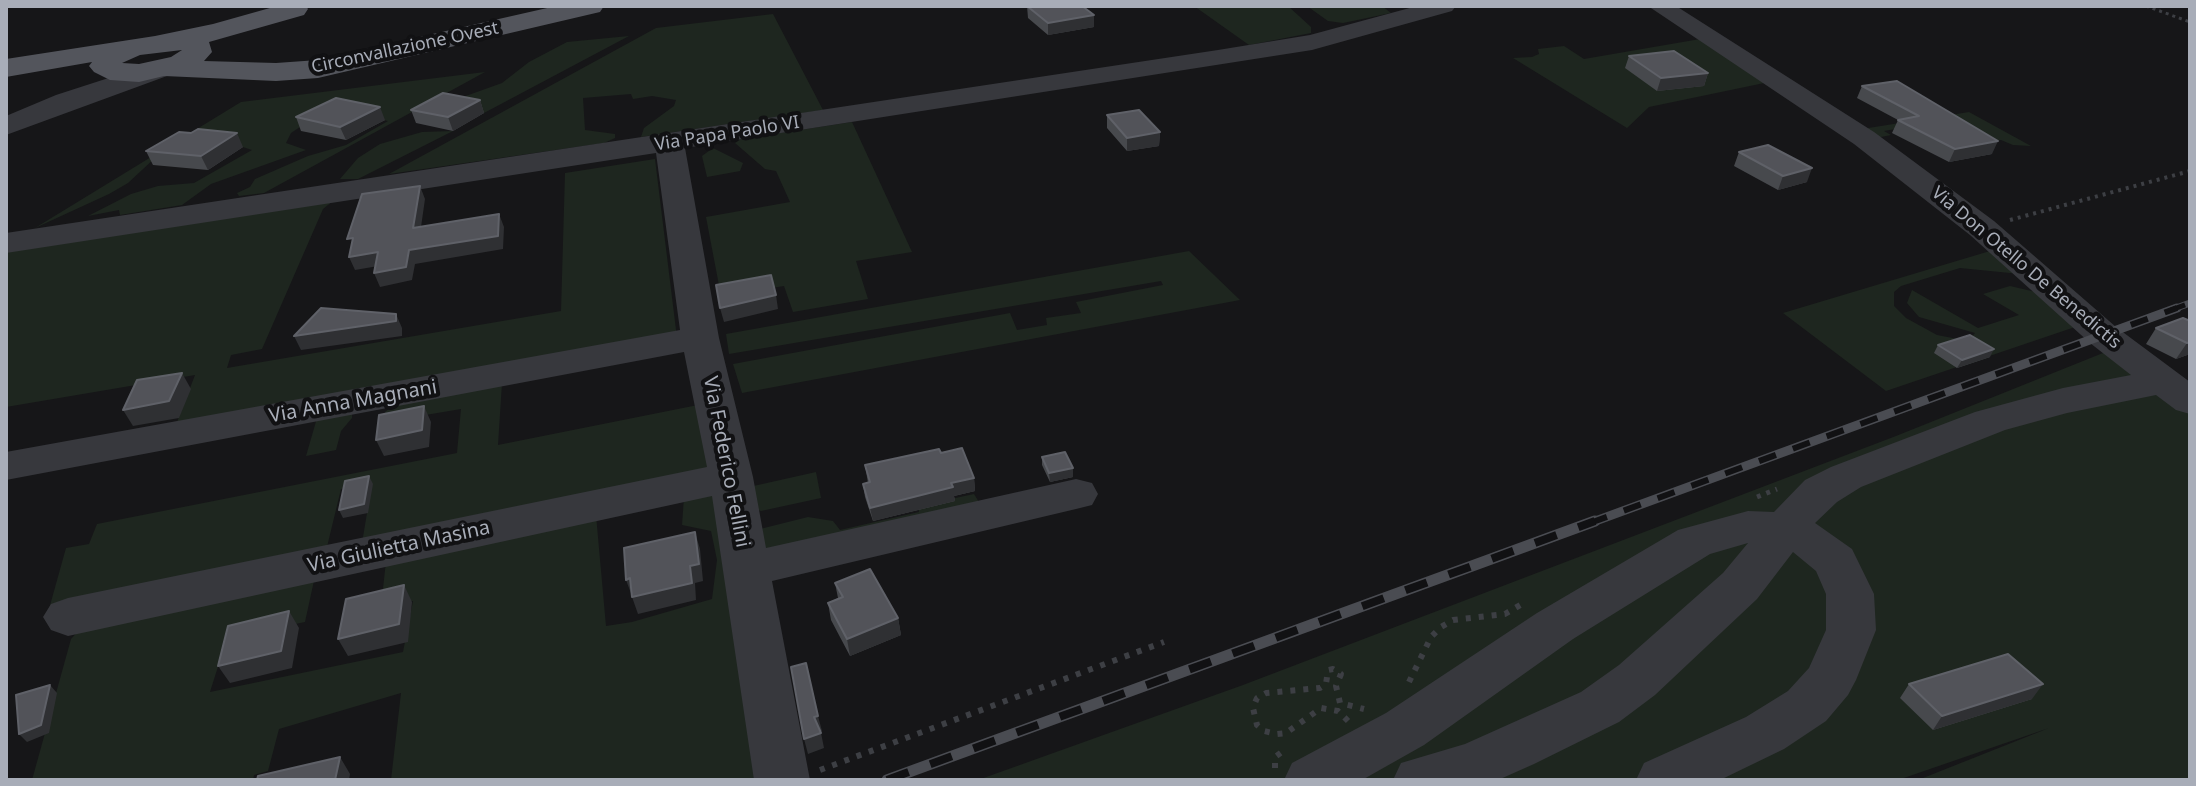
<!DOCTYPE html>
<html>
<head>
<meta charset="utf-8">
<style>
	body { margin:0 }
	#map { position:relative; width:2196px; height:786px; overflow:hidden; background:#161618; font-family:"Noto Sans",sans-serif }
	canvas { display:block }
	.frame { position:absolute; inset:0; border:8px solid #a8adb8; pointer-events:none }
</style>
</head>
<body>
<div id="map">
<canvas width="2196" height="786"></canvas>
<div class="frame"></div>
</div>
<script>
const g = document.querySelector('canvas').getContext('2d');
g.lineJoin = 'round';
function fill(path, color) { g.fillStyle = color; g.fill(path, 'evenodd'); }
const shape = rows => new Path2D(rows.map(r => 'M' + r).join(''));
function stroke(path, color, width, dash) { g.strokeStyle = color; g.lineWidth = width; g.lineCap = dash ? 'butt' : 'round'; g.setLineDash(dash || []); g.stroke(path); }
function write(font, color, halo, rows, align = 'center') {
  g.font = font + ' "Noto Sans",sans-serif'; g.lineWidth = 8; g.setLineDash([]); g.textBaseline = 'middle'; g.strokeStyle = halo; g.fillStyle = color; for (const [text, x, y, turn = 0] of rows) {
    g.save(); g.translate(x, y); g.rotate((+turn || 0) * Math.PI / 180); g.textAlign = isNaN(turn) ? turn : align; if (halo) g.strokeText(text, 0, 0); g.fillText(text, 0, 0); g.restore();
  }
}
const green = shape([
	[1194,6,1288,6,1311,27,1311,33,1249,45],
	[1307,6,1382,6,1391,13,1343,23,1328,21],
	[773,14,823,110,641,137,644,128,674,106,676,100,652,96,633,99,631,94,583,98,585,130,615,134,615,138,604,143,389,174,656,28],
	[629,36,484,113,463,97,502,83,529,62,567,42],
	[1706,38,1769,82,1649,107,1627,128,1513,58,1532,57,1539,54,1538,49,1564,46,1584,59],
	[485,72,264,193,239,196,237,193,250,187,255,179,308,156,346,145,388,121,341,111,306,123,291,133,286,143,306,150,211,184,182,205,120,215,119,210,88,216,131,194,158,186,194,183,252,150,243,147,156,157,128,183,109,194,35,228,241,102],
	[1969,112,2031,146,2013,145,2001,140,1981,143,1929,123,1884,131,1891,135,1876,138,1862,129],
	[852,122,912,252,856,261,868,299,793,312,784,286,721,296,706,217,790,202,776,171,765,169,735,143,741,139],
	[453,131,358,179,340,179,358,158,380,144,422,132],
	[713,148,743,163,740,171,707,177,702,156],
	[655,159,677,338,174,430,195,375,6,407,6,248,334,200,323,209,262,349,231,355,227,368,561,311,565,173],
	[1189,251,1240,300,742,393,733,364,1010,313,1017,330,1047,325,1046,318,1081,313,1076,302,1163,285,1161,281,729,354,726,334],
	[1990,251,2020,274,1960,268,1901,286,1894,292,1894,306,1906,318,1937,335,1968,341,1975,333,1919,317,1907,303,1912,290,1978,328,2019,315,1983,294,2010,286,2040,293,2078,326,1886,391,1783,313],
	[2113,349,2190,412,2190,780,1918,780,2049,728,1898,780,978,780,1243,685,1896,436],
	[502,383,498,445,698,405,709,470,362,543,372,483,341,489,326,551,49,609,66,548,89,544,97,524,457,453,461,409,390,421,384,419,385,412,395,404],
	[352,411,352,418,341,431,336,450,306,456,317,418],
	[816,472,821,498,761,511,752,508,749,487],
	[719,491,759,780,391,780,401,693,279,729,268,771,254,775,253,780,32,780,71,639,84,625,315,576,305,622,227,638,210,692,403,652,413,601,381,607,386,561,596,515,606,626,632,622,712,599,717,560,711,531,682,525,684,497],
	[974,494,982,507,758,559,756,530,808,517,833,521,840,530,919,512,918,506]
]);
const pathFar3 = shape([
	[2146,6,2190,22]
]);
const pathFar2 = shape([
	[2010,220,2190,171]
]);
const pathFar1 = shape([
	[1757,497,1777,489]
]);
const path = shape([
	[1409,682,1431,637,1441,627,1453,620,1505,614,1522,604],
	[1348,721,1338,711,1321,708,1286,733,1277,734,1264,731,1257,725,1253,708,1257,698,1266,693,1320,688,1326,684,1328,670,1333,669,1341,674,1336,686,1340,703,1364,709],
	[1275,768,1275,757,1286,749],
	[820,770,1164,642]
]);
const minor = shape([
	[1417,6,1456,6,1452,11,1312,50,685,148,719,338,753,477,766,548,1076,479,1092,483,1098,494,1092,505,1076,509,772,581,810,780,754,780,712,496,68,636,51,630,43,617,51,604,68,598,707,467,684,352,6,480,6,452,680,330,656,153,6,253,6,233,1218,50,1310,35,1417,6],
	[1648,6,1676,6,1874,132,1994,221,2116,327,2190,382,2190,414,2176,410,2156,395,2067,413,2005,430,1861,487,1837,502,1815,523,1852,549,1874,594,1876,630,1856,680,1848,695,1826,721,1784,749,1720,780,1636,780,1644,763,1746,717,1788,691,1809,668,1826,630,1826,594,1816,571,1793,552,1757,599,1655,695,1619,722,1534,764,1498,780,1393,780,1401,763,1465,744,1581,692,1619,665,1723,573,1748,543,1710,554,1573,639,1424,745,1362,780,1284,780,1292,763,1386,713,1537,613,1678,530,1748,511,1774,512,1805,480,1831,467,1975,412,2063,388,2131,375,2090,343,1970,235,1854,144,1648,6],
	[158,62,167,64,171,70,167,76,6,135,6,116,56,95,158,62]
]);
const major = shape([
	[277,6,306,6,308,9,304,15,209,42,212,52,204,61,276,63,318,60,556,6,604,6,600,12,318,78,276,81,164,76,139,82,110,80,94,72,89,66,92,62,6,77,6,59,155,36,213,24,277,6],
	[182,50,171,57,139,64,122,63,140,55,182,50]
]);
const railFar2 = shape([
	[2171,310,2190,303]
]);
const railFar1 = shape([
	[1590,523,2177,308]
]);
const rail = shape([
	[887,780,1595,521]
]);
const wall = shape([
	[1027,6,1094,15,1094,27,1048,35,1028,18],
	[1629,56,1708,73,1704,86,1657,91,1625,68],
	[1862,86,1992,154,1949,162,1892,133,1898,120,1857,98],
	[480,100,484,113,453,131,416,123,411,110],
	[1107,115,1160,132,1159,146,1127,151,1107,128],
	[296,117,385,120,346,140,301,131],
	[243,147,208,170,153,165,146,151],
	[1739,152,1807,182,1778,190,1734,166],
	[2183,318,2190,354,2176,359,2146,344,2156,328],
	[1938,345,1990,357,1957,368,1934,353],
	[941,453,974,478,975,491,954,496,955,501,873,521,865,497,863,484,868,483,865,465],
	[1042,457,1073,477,1050,482,1042,465],
	[835,583,898,618,901,635,850,656,831,620,828,603,838,598],
	[1909,684,2032,699,1933,730,1900,698]
]);
const shadedWall = shape([
	[1094,15,1094,27,1048,35,1048,23],
	[1708,73,1704,86,1657,91,1661,78],
	[480,100,484,113,453,131,448,117],
	[380,107,385,120,346,140,340,127],
	[1160,132,1159,146,1127,151,1127,138],
	[237,133,243,147,208,170,201,156],
	[1998,141,1992,154,1949,162,1955,149],
	[1812,168,1807,182,1778,190,1783,176],
	[420,186,425,199,419,241,413,228],
	[499,214,504,227,503,249,415,264,412,280,380,287,374,273,409,250],
	[378,252,384,265,355,270,349,257],
	[776,295,778,309,724,322,720,308],
	[396,314,402,328,402,336,301,350,294,336],
	[2190,342,2190,354,2176,359,2187,343],
	[1994,349,1990,357,1957,368,1962,360],
	[182,373,191,389,179,418,133,426,123,410],
	[424,406,431,422,429,447,384,456,376,440],
	[1073,468,1073,477,1050,482,1049,473],
	[369,476,373,484,368,513,343,518,339,510],
	[974,478,975,491,954,496,955,501,873,521,870,508,951,483],
	[695,532,700,549,703,581,695,583,696,600,638,614,632,597,690,566],
	[630,578,632,596,626,580],
	[404,585,412,602,408,642,348,656,338,639],
	[289,611,299,628,292,668,230,683,218,666],
	[898,618,901,635,850,656,847,639],
	[2043,684,2032,699,1933,730,1942,716],
	[50,685,57,693,49,733,27,742,19,734],
	[818,716,822,731,818,732,814,717],
	[821,733,824,748,808,754,804,739],
	[340,757,350,774,349,780,335,780]
]);
const building = shape([
	[1027,6,1082,6,1094,15,1048,23,1027,6],
	[1674,51,1708,73,1661,78,1629,56,1674,51],
	[1897,81,1998,141,1955,149,1898,120,1919,116,1862,86,1897,81],
	[443,93,480,100,448,117,411,110,443,93],
	[336,98,380,107,340,127,296,117,336,98],
	[1139,110,1160,132,1127,138,1107,115,1139,110],
	[198,129,237,133,201,156,146,151,179,132,191,133,198,129],
	[1768,145,1812,168,1783,176,1739,152,1768,145],
	[420,186,413,228,499,214,498,236,409,250,406,267,374,273,378,252,349,257,353,238,347,239,362,194,420,186],
	[771,275,776,295,720,308,716,285,771,275],
	[321,308,396,314,396,321,294,336,321,308],
	[2183,318,2190,321,2190,342,2187,343,2156,328,2183,318],
	[1970,335,1994,349,1962,360,1938,345,1970,335],
	[182,373,169,401,123,410,137,380,182,373],
	[424,406,422,430,376,440,379,415,424,406],
	[962,448,974,478,951,483,953,487,870,508,863,484,870,482,865,465,939,449,941,453,962,448],
	[1065,452,1073,468,1049,473,1042,457,1065,452],
	[369,476,364,504,339,510,345,481,369,476],
	[695,532,699,564,690,566,692,583,632,597,630,578,626,580,624,548,695,532],
	[870,569,898,618,847,639,828,603,843,597,835,583,870,569],
	[404,585,399,624,338,639,346,599,404,585],
	[289,611,281,651,218,666,228,626,289,611],
	[2008,654,2043,684,1942,716,1909,684,2008,654],
	[806,663,818,716,814,717,821,733,804,739,791,667,806,663],
	[50,685,41,725,19,734,16,695,50,685],
	[340,757,335,780,257,780,258,776,340,757]
]);
const farStreetnames = [
	["Circonvallazione Ovest",405,48,-12],
	["Via Papa Paolo VI",727,134,-9],
	["Via Don Otello De Benedictis",2026,268,40]
];
const streetNames = [
	["Via Anna Magnani",353,402,-10],
	["Via Federico Fellini",726,462,79],
	["Via Giulietta Masina",399,547,-12]
];
fill(green, '#1e261f');
stroke(pathFar3, '#3d3f44', 3, [3, 4]);
stroke(pathFar2, '#3d3f44', 4, [3, 5]);
stroke(pathFar1, '#3d3f44', 5, [4, 6]);
stroke(path, '#3d3f44', 6, [5, 8]);
fill(minor, '#37383d');
fill(major, '#53555c');
stroke(railFar2, '#4a4c52', 7);
stroke(railFar1, '#4a4c52', 9);
stroke(rail, '#4a4c52', 11);
stroke(railFar2, '#111113', 5, [15]);
stroke(railFar1, '#111113', 6, [18]);
stroke(rail, '#111113', 8, [23]);
fill(wall, '#47494d');
fill(shadedWall, '#2f3033');
fill(building, '#525359');
stroke(building, '#5f6168', 2);
write('18px', '#a8adb8', '#111113', farStreetnames);
write('20px', '#a8adb8', '#111113', streetNames);
</script>
</body>
</html>
